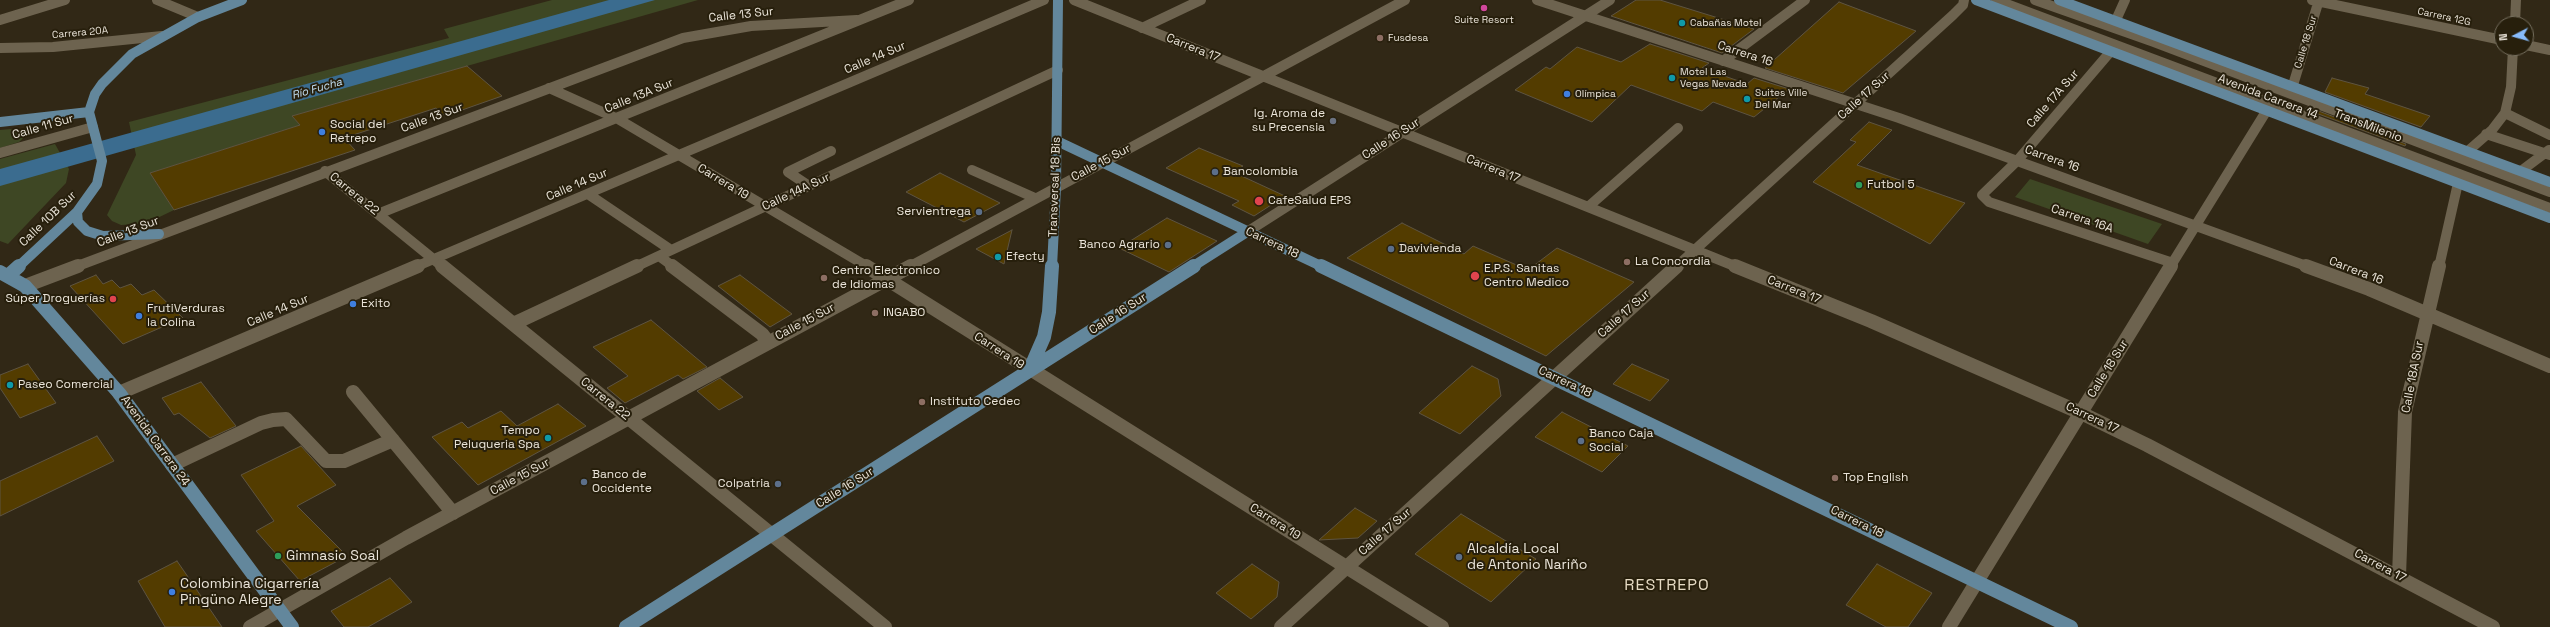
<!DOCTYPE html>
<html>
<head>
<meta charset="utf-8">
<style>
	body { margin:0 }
	#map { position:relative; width:2550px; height:627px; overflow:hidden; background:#312816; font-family:"Space Grotesk",sans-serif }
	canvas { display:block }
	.north { position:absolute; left:2494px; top:16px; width:40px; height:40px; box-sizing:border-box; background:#271f0c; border:1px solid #756e5e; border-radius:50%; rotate:264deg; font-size:11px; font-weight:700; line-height:16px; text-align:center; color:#eae4d9 }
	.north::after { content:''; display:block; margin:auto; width:14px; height:18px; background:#87bbfb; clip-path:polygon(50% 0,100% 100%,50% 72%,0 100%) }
</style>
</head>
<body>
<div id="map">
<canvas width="2550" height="627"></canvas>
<div class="north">N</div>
</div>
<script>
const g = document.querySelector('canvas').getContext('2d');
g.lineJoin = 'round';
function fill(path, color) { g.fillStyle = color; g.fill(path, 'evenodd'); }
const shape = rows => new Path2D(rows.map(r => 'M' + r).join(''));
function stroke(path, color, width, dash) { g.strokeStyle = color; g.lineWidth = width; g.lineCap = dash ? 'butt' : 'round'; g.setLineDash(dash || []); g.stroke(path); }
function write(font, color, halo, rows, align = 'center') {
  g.font = font + ' "Space Grotesk",sans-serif'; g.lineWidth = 4; g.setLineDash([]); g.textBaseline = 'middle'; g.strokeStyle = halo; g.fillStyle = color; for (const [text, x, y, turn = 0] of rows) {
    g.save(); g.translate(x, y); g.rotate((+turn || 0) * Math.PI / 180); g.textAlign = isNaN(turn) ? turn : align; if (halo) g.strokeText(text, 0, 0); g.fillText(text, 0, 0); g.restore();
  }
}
const green = shape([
	[552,0,698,0,292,116,300,125,150,173,174,210,149,222,137,224,121,225,112,221,107,215,136,155,129,122,449,38,444,29],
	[11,129,29,133,19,142,0,148,0,130],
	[55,144,69,169,66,183,8,244,0,241,0,159],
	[2030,179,2162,224,2148,244,2015,197]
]);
const water = shape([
	[609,0,655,0,0,186,0,169]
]);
const building = shape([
	[1636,0,1660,0,1754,29,1722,53,1611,16,1636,0],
	[1839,2,1916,31,1843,93,1765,68,1839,2],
	[1650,44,1709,63,1702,68,1747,84,1754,78,1789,89,1754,117,1713,102,1702,111,1631,85,1592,122,1515,90,1546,67,1550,69,1577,47,1621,62,1650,44],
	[467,66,502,96,445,116,436,108,344,138,355,150,174,210,150,173,300,125,292,116,467,66],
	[2332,78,2369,88,2365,94,2430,116,2421,127,2325,92,2332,78],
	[2308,107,2406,144,2405,146,2305,109,2308,107],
	[1869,122,1892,130,1857,165,1965,203,1930,244,1813,182,1856,142,1850,140,1869,122],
	[1199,148,1243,166,1233,172,1285,196,1254,216,1232,205,1239,201,1166,168,1199,148],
	[940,173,1000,203,964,222,906,192,940,173],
	[1167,218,1217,241,1169,272,1119,248,1167,218],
	[1402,223,1464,254,1473,246,1528,270,1557,248,1634,282,1546,356,1347,258,1402,223],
	[1012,230,1004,264,976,249,1012,230],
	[96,275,103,284,112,280,120,288,131,284,142,295,154,290,183,318,123,344,70,286,96,275],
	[740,275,792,314,770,327,718,286,740,275],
	[651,320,707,367,683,379,678,375,625,403,607,388,628,376,593,347,651,320],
	[28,364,56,403,20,418,0,388,0,375,28,364],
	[1632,364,1669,380,1650,401,1613,384,1632,364],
	[1472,366,1498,379,1501,396,1460,434,1419,413,1472,366],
	[720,378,743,397,719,410,697,391,720,378],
	[201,382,236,426,210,438,179,413,174,415,162,398,201,382],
	[558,404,586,426,478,485,432,437,462,422,468,428,501,411,517,426,558,404],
	[1562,412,1628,446,1602,472,1535,437,1562,412],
	[97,436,114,461,0,516,0,481,97,436],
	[301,446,336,485,297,506,347,556,300,581,256,531,274,521,241,475,301,446],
	[1355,508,1377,521,1358,538,1319,540,1355,508],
	[1461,514,1536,559,1491,602,1415,554,1461,514],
	[177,561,186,574,222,627,165,627,138,581,177,561],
	[1252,564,1279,582,1277,597,1251,619,1216,593,1252,564],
	[1877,564,1932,593,1908,627,1886,627,1846,605,1877,564],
	[390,578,412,602,368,627,344,627,331,611,390,578]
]);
const minorFar1 = shape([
	[157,0,198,17],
	[1074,0,1737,267],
	[1537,0,1899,118,2309,267],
	[1996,0,2550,208],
	[2035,0,2154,42,2550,192],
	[2312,0,2502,40],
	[0,20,65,0],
	[2116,20,2125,0],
	[2515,24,2516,0],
	[1142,28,1201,0],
	[2526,45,2550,50],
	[0,48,53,47,162,36],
	[2111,51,2017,161,1982,195,1989,202,2173,263],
	[1723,61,1805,0],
	[2293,85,2319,0],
	[549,88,618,119,868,267],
	[2505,113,2550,135],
	[2486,134,2550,155],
	[2468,151,2492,130,2505,113,2511,87,2513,48],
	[0,153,93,127],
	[972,170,1035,198],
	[325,171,443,267],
	[2521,171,2549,150],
	[809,186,788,172,831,151],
	[588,194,671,250],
	[1588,207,1678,128],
	[378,214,909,0],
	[1247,232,1610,0],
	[659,256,674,267],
	[75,267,683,38,751,26,857,20],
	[415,267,1044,0],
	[635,267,1058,70],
	[909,267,1405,0],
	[1676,267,1953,15,1963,5,1964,0],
	[2170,267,2267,110],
	[2439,267,2458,183]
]);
const minor = shape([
	[442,266,885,627],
	[672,266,762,334,768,342],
	[866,266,1442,627],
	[1735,266,1871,321,2081,413,2147,445,2493,627],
	[2306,266,2369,289,2550,366],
	[25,286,78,266],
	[513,324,637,266],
	[353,392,453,513],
	[119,393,418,266],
	[172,465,261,423,273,420,286,419,326,461,344,461,393,440],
	[2399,576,2405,412,2439,266],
	[250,627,406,538,911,266],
	[1281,627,1677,266],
	[1949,627,2171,266]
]);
const majorFar1 = shape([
	[1976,0,2550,218],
	[2059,0,2550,182],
	[0,122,89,112],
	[1057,141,1323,267],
	[77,212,78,222,87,231,103,236,159,234],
	[18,267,77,212,97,184,102,161,89,112,95,94,102,84,132,54,198,17,242,0],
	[1052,267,1056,187,1058,0],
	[1192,267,1247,232]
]);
const major = shape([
	[1321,266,2071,627],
	[0,272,25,286,119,393,292,627],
	[9,275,19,266],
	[1030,369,1044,337,1049,312,1052,266],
	[626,627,1194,266]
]);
const markers = [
	[1484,8,4,"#d1479c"],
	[1682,23,4,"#0f9aa8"],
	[1380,38,4,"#8d6e63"],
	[1672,78,4,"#0f9aa8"],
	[1567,94,4,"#3f7fe0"],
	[1747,99,4,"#0f9aa8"],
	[1333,121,4,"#6b7280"],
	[322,132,4,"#3f7fe0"],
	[1215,172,4,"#5c6f8a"],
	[1859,185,4,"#2e9e5b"],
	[1259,201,5,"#e0444e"],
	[979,212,4,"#5c6f8a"],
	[1168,245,4,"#5c6f8a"],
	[1391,249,4,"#5c6f8a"],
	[998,257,4,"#0f9aa8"],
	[1627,262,4,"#8d6e63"],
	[1475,276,5,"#e0444e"],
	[824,278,4,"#8d6e63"],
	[113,299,4,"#e0444e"],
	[353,304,4,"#3f7fe0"],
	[875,313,4,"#8d6e63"],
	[139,316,4,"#3f7fe0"],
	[10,385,4,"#0f9aa8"],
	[922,402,4,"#8d6e63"],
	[548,438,4,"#0f9aa8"],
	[1581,441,4,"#5c6f8a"],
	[1835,478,4,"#8d6e63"],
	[584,482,4,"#5c6f8a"],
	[778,484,4,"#5c6f8a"],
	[278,556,4,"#2e9e5b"],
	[1459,557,4,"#5c6f8a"],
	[172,592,4,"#3f7fe0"]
];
const farStreetnames = [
	["Carrera 12G",2444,17,12],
	["Carrera 20A",80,33,-5],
	["Calle 18 Sur",2306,42,-73]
];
const farPoinames = [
	["Suite Resort",1484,20,"center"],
	["Cabañas Motel",1690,23],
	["Fusdesa",1388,38],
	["Motel Las",1680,72],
	["Vegas Nevada",1680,84],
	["Suites Ville",1755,93],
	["Del Mar",1755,105],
	["Olímpica",1575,94]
];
const farWaternames = [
	["Río Fucha",317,89,-16]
];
const streetNames = [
	["Calle 13 Sur",741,15,-6],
	["Carrera 17",1193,48,22],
	["Carrera 16",1745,54,18],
	["Calle 14 Sur",875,58,-23],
	["Calle 13A Sur",639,96,-22],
	["Calle 17 Sur",1864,96,-42],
	["Avenida Carrera 14",2268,97,21],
	["Calle 17A Sur",2053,99,-49],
	["Calle 13 Sur",432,118,-20],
	["TransMilenio",2368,126,21],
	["Calle 11 Sur",43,127,-16],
	["Calle 16 Sur",1391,139,-33],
	["Carrera 16",2052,159,20],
	["Calle 15 Sur",1101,163,-28],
	["Carrera 17",1493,169,22],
	["Carrera 19",723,182,31],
	["Calle 14 Sur",577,185,-23],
	["Transversal 18 Bis",1055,187,-88],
	["Calle 14A Sur",796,192,-25],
	["Carrera 22",354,194,39],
	["Calle 10B Sur",48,219,-44],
	["Carrera 16A",2082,219,19],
	["Calle 13 Sur",128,232,-21],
	["Carrera 18",1272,243,25],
	["Carrera 16",2356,271,21],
	["Carrera 17",1794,290,22],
	["Calle 14 Sur",278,311,-23],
	["Calle 16 Sur",1118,314,-33],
	["Calle 17 Sur",1624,314,-42],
	["Calle 15 Sur",805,322,-28],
	["Carrera 19",999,351,33],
	["Calle 18 Sur",2108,369,-58],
	["Calle 18A Sur",2413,377,-79],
	["Carrera 18",1565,382,25],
	["Carrera 22",605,399,39],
	["Carrera 17",2092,418,25],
	["Avenida Carrera 24",155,441,54],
	["Calle 15 Sur",520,477,-28],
	["Calle 16 Sur",845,488,-32],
	["Carrera 19",1275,522,32],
	["Carrera 18",1857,522,26],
	["Calle 17 Sur",1385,532,-41],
	["Carrera 17",2380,566,28]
];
const poiNames = [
	["Ig. Aroma de",1325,114,"right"],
	["su Precensia",1325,128,"right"],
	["Social del",330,125],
	["Retrepo",330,139],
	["Bancolombia",1223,172],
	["Futbol 5",1867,185],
	["CafeSalud EPS",1268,201],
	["Servientrega",971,212,"right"],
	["Banco Agrario",1160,245,"right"],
	["Davivienda",1399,249],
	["Efecty",1006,257],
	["La Concordia",1635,262],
	["E.P.S. Sanitas",1484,269],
	["Centro Medico",1484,283],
	["Centro Electronico",832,271],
	["de Idiomas",832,285],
	["Súper Droguerías",105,299,"right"],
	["Exito",361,304],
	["FrutiVerduras",147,309],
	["la Colina",147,323],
	["INGABO",883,313],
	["Paseo Comercial",18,385],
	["Instituto Cedec",930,402],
	["Tempo",540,431,"right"],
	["Peluqueria Spa",540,445,"right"],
	["Banco Caja",1589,434],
	["Social",1589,448],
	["Banco de",592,475],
	["Occidente",592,489],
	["Top English",1843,478],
	["Colpatria",770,484,"right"]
];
const nearPoinames = [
	["Alcaldía Local",1467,549],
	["de Antonio Nariño",1467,565],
	["Gimnasio Soal",286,556],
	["Colombina Cigarrería",180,584],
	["Pingüno Alegre",180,600]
];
const nearNeighbourhoodnames = [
	["RESTREPO",1667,586]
];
fill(green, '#3e4724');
fill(water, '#3b6c8f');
fill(building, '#533c00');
stroke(building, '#5e5441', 1);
stroke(minorFar1, '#6d634f', 10);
stroke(minor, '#6d634f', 14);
stroke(majorFar1, '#63879c', 10);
stroke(major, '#63879c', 14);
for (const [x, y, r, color] of markers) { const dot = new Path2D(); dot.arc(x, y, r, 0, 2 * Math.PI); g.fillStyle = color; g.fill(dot); stroke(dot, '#271f0c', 1.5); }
write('10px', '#eae4d9', '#271f0c', farStreetnames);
write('10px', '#eae4d9', '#271f0c', farPoinames, 'left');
write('italic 11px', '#c4e1f7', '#271f0c', farWaternames);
write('12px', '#eae4d9', '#271f0c', streetNames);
write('12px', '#eae4d9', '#271f0c', poiNames, 'left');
write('14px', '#eae4d9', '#271f0c', nearPoinames, 'left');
g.letterSpacing = '1px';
write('16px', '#e5dac3', '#271f0c', nearNeighbourhoodnames);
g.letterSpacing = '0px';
</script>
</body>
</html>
